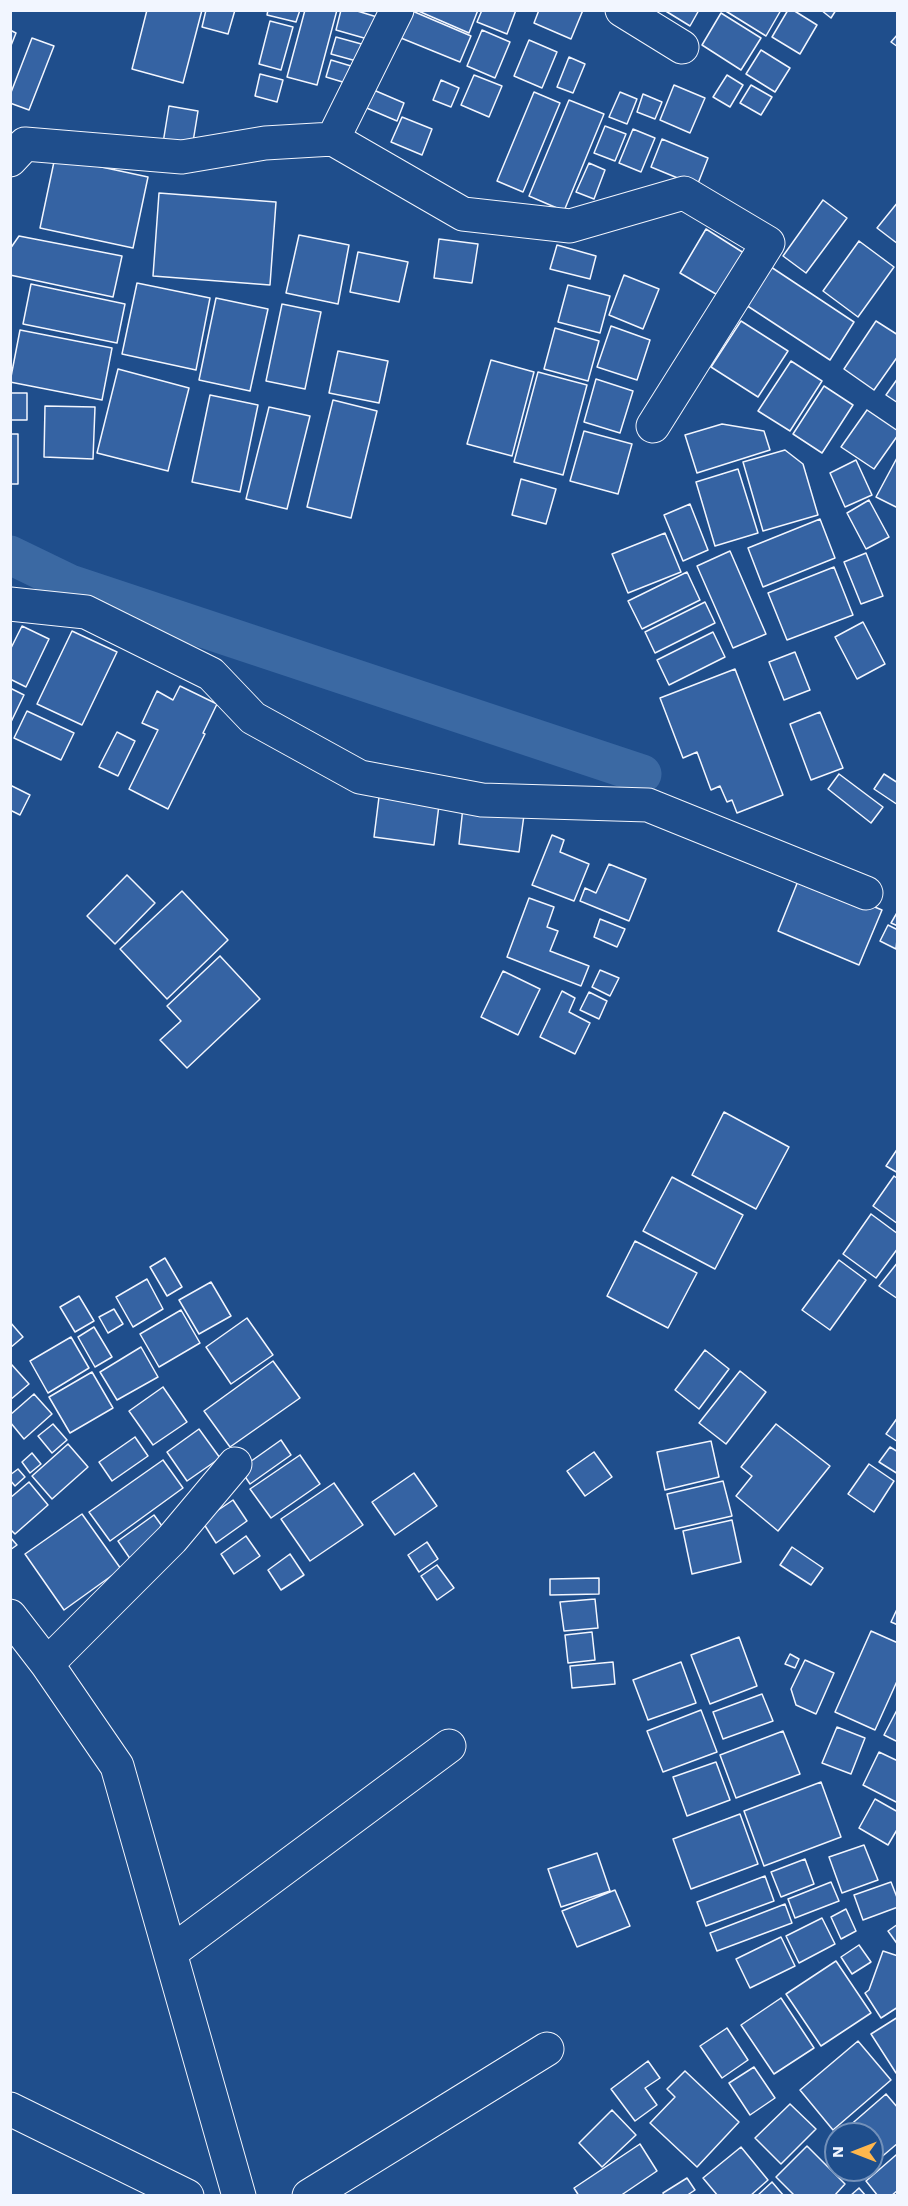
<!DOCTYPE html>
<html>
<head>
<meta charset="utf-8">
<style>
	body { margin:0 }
	#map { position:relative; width:908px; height:2206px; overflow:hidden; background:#1f4e8c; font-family:"Work Sans",sans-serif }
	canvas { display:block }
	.frame { position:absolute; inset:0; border:12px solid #f2f6ff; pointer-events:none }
	.north { position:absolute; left:824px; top:2122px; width:60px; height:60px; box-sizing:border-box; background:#1f4e8c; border:2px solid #7391ba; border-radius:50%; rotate:270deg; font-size:16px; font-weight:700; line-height:24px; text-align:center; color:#f2f6ff }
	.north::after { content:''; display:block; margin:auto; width:21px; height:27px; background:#ffb74d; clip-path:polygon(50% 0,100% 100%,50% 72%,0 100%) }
</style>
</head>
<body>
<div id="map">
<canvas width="908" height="2206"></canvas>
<div class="frame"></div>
<div class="north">N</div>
</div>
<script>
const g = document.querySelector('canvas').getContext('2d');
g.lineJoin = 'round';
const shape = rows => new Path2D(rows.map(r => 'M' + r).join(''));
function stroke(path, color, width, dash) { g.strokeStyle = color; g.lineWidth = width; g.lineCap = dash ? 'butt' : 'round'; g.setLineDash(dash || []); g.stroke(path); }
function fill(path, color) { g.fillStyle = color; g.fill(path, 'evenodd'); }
const canal = shape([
	[10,555,70,584,642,774]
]);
const building = shape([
	[147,10,202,10,183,83,132,69,147,10],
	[206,10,235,10,228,34,202,27,206,10],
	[268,10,300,10,296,22,267,15,268,10],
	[305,10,337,10,317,85,287,77,305,10],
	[341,10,354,10,377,17,371,40,336,30,341,10],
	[410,10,471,36,460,62,396,36,410,10],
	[416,10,478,10,469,33,416,10],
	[482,10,516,10,507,34,477,22,482,10],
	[539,10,583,10,571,39,534,23,539,10],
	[664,10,699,10,690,26,664,10],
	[724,10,781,10,766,36,724,10],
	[788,10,793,10,817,25,800,54,772,37,788,10],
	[821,10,836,10,831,18,821,10],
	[721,13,761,38,741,70,702,45,721,13],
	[270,21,293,27,281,70,259,64,270,21],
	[10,30,16,33,10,48,10,30],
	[482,30,510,42,495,78,467,66,482,30],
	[898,34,898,47,891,42,898,34],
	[336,37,365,45,360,62,331,54,336,37],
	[32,38,54,46,29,110,10,103,10,95,32,38],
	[529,40,557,52,542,88,514,76,529,40],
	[761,50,790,68,775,92,746,74,761,50],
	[569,57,585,64,573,93,557,87,569,57],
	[331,60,351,66,346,83,326,77,331,60],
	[260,74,283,80,277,102,255,96,260,74],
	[474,75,502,86,489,117,461,105,474,75],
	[727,75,743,85,730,107,713,97,727,75],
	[441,80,459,88,451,107,433,100,441,80],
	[674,85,705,98,690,133,660,120,674,85],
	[751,85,772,97,761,115,740,103,751,85],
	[369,88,404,103,397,121,362,106,369,88],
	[534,92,560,103,523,192,497,181,534,92],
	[620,92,637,99,627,124,609,117,620,92],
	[643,94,662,102,655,119,637,112,643,94],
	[569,100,604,114,564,211,529,196,569,100],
	[169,106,198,111,192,148,163,143,169,106],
	[402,117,432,129,422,155,391,142,402,117],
	[605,126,626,134,615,161,594,153,605,126],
	[633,129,655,138,641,172,619,163,633,129],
	[662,139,708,158,697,186,651,167,662,139],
	[55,157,148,177,133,248,40,228,55,157],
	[589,163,605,170,594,199,576,192,589,163],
	[159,193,276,202,270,285,153,276,159,193],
	[823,200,847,218,806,273,783,256,823,200],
	[898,202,898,244,877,228,898,202],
	[706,229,747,255,721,297,680,273,706,229],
	[299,235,349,245,338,304,286,293,299,235],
	[19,236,122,256,113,297,10,275,10,249,19,236],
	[439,239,478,244,472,283,434,278,439,239],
	[859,241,894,267,858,317,823,291,859,241],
	[557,245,596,256,590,279,550,269,557,245],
	[358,252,408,262,399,302,350,292,358,252],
	[771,267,854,322,830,360,746,305,771,267],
	[624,275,659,289,643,329,609,315,624,275],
	[137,283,210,298,196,370,122,354,137,283],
	[31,284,125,304,117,343,23,324,31,284],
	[568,285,610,296,600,333,558,322,568,285],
	[216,298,268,309,250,391,199,380,216,298],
	[282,304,321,312,305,389,266,381,282,304],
	[741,321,788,351,758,397,711,367,741,321],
	[876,321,898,335,898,356,874,390,844,369,876,321],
	[611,326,650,340,637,380,597,367,611,326],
	[555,328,599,341,588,381,544,369,555,328],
	[20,330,112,348,102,400,10,382,20,330],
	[338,351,388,361,379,403,329,393,338,351],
	[491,360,534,372,512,456,467,444,491,360],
	[791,361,822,381,790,431,758,411,791,361],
	[118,369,189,388,168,471,97,453,118,369],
	[538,372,587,385,563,475,514,462,538,372],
	[898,378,898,403,886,395,898,378],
	[596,379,633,391,620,433,584,422,596,379],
	[824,386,853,405,822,453,793,434,824,386],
	[10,393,27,393,27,420,10,420,10,393],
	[210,395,258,405,240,492,192,482,210,395],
	[333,400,377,411,351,518,307,507,333,400],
	[45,406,95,407,93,459,44,457,45,406],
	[269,407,310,416,287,509,246,499,269,407],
	[867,410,898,431,898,435,874,469,841,447,867,410],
	[722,424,764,431,770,450,697,473,685,435,722,424],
	[584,431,632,444,618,494,570,481,584,431],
	[10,434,18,434,18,484,10,484,10,434],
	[785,450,803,464,818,515,763,531,743,462,785,450],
	[898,456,898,508,876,497,898,456],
	[856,460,872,495,845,507,830,473,856,460],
	[738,469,758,533,715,546,696,482,738,469],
	[521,479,556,489,546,524,512,515,521,479],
	[869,500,889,537,866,549,847,513,869,500],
	[690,504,708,550,683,561,664,515,690,504],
	[820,519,835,558,763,587,748,548,820,519],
	[665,533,681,572,628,593,612,554,665,533],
	[730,551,766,634,733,648,697,566,730,551],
	[866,553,883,596,861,604,844,562,866,553],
	[834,567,853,615,787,640,768,593,834,567],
	[687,572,700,600,642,629,628,601,687,572],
	[705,602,715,623,655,653,645,632,705,602],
	[863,622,885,664,857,679,835,637,863,622],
	[22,626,49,639,26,687,10,679,10,650,22,626],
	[72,631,117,652,82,725,37,704,72,631],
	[713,632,725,657,669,685,657,660,713,632],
	[795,652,810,690,784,700,769,662,795,652],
	[735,669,783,795,737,813,732,800,727,802,720,786,711,790,697,752,683,758,660,698,735,669],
	[180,686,217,704,203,733,205,734,168,809,129,789,158,730,142,723,157,691,173,700,180,686],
	[10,688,24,695,10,724,10,688],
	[27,711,74,733,61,760,14,738,27,711],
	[820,712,843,768,811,780,790,724,820,712],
	[117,732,135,741,118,776,99,767,117,732],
	[839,774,883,807,871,823,828,789,839,774],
	[884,774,898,783,898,805,874,789,884,774],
	[10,785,30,795,20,815,10,810,10,785],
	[379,797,439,805,434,845,374,837,379,797],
	[463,807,524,815,519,852,459,844,463,807],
	[552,835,564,840,560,852,589,864,574,901,532,885,552,835],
	[609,864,646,879,629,921,580,901,585,888,596,893,609,864],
	[127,875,155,903,115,944,87,916,127,875],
	[800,876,882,910,859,965,778,931,800,876],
	[182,891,228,940,167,999,120,949,182,891],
	[529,898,554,907,547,927,558,931,550,951,589,966,581,986,507,957,529,898],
	[898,911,898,926,891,923,898,911],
	[600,919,625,929,617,947,594,937,600,919],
	[888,925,898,930,896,949,880,941,888,925],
	[220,956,260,999,187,1068,160,1040,181,1021,167,1006,220,956],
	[600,970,619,978,610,996,592,987,600,970],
	[503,971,540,989,518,1035,481,1017,503,971],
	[562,991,575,998,569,1012,590,1023,575,1054,540,1037,562,991],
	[589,992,607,1001,599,1019,580,1010,589,992],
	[724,1112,789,1147,756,1209,692,1175,724,1112],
	[898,1148,898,1173,886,1166,898,1148],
	[894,1176,898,1179,898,1224,873,1206,894,1176],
	[672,1177,743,1215,715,1269,643,1231,672,1177],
	[871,1214,898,1234,898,1248,876,1278,843,1254,871,1214],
	[635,1241,697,1273,668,1328,607,1296,635,1241],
	[165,1258,182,1287,167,1296,150,1267,165,1258],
	[839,1260,866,1280,830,1330,802,1310,839,1260],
	[898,1262,898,1299,879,1286,898,1262],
	[147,1279,163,1309,133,1327,116,1297,147,1279],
	[211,1282,231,1316,199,1334,179,1300,211,1282],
	[79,1296,94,1321,75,1332,60,1307,79,1296],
	[114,1309,123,1324,108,1333,99,1317,114,1309],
	[181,1310,200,1343,159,1367,140,1334,181,1310],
	[247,1318,273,1355,231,1384,206,1347,247,1318],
	[10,1322,23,1337,10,1348,10,1322],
	[94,1327,112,1357,95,1367,78,1337,94,1327],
	[71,1337,89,1368,48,1393,30,1361,71,1337],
	[141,1347,158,1377,117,1400,100,1372,141,1347],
	[705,1350,729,1369,699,1409,675,1390,705,1350],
	[273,1361,300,1398,230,1447,204,1411,273,1361],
	[12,1365,29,1384,10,1400,10,1367,12,1365],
	[740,1371,766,1392,726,1444,699,1423,740,1371],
	[92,1372,113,1408,70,1433,49,1397,92,1372],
	[163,1387,187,1422,153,1445,129,1411,163,1387],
	[34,1394,52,1414,24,1439,10,1422,10,1415,34,1394],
	[898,1417,898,1442,886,1434,898,1417],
	[53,1424,67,1440,52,1453,38,1436,53,1424],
	[776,1424,830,1466,778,1531,736,1496,752,1476,741,1467,776,1424],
	[199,1429,220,1458,187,1481,167,1452,199,1429],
	[135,1437,148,1456,112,1481,99,1462,135,1437],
	[281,1440,291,1455,250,1484,240,1469,281,1440],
	[711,1441,719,1477,665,1490,657,1452,711,1441],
	[68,1444,88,1467,52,1499,32,1476,68,1444],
	[890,1447,898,1452,898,1474,879,1462,890,1447],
	[594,1452,612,1477,585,1496,567,1471,594,1452],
	[32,1453,41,1464,30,1473,22,1462,32,1453],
	[300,1455,320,1484,271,1518,250,1489,300,1455],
	[163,1460,183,1488,110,1541,89,1512,163,1460],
	[869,1464,894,1481,874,1512,848,1494,869,1464],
	[18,1469,25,1477,15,1486,10,1480,10,1475,18,1469],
	[414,1473,437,1506,395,1535,372,1502,414,1473],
	[723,1481,732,1516,675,1529,667,1494,723,1481],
	[29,1482,48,1505,15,1534,10,1529,10,1498,29,1482],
	[334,1483,363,1525,310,1561,281,1519,334,1483],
	[233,1500,247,1521,216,1543,202,1521,233,1500],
	[82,1514,121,1569,64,1610,25,1554,82,1514],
	[154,1515,170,1537,133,1563,118,1541,154,1515],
	[732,1520,741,1562,692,1574,683,1531,732,1520],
	[246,1536,260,1556,234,1574,221,1554,246,1536],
	[10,1537,17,1545,10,1550,10,1537],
	[427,1542,438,1559,419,1572,408,1555,427,1542],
	[792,1547,823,1568,811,1585,780,1565,792,1547],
	[290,1554,304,1575,281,1590,268,1570,290,1554],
	[437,1565,454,1588,437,1600,421,1576,437,1565],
	[599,1578,599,1594,550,1595,550,1579,599,1578],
	[595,1599,598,1628,564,1631,560,1602,595,1599],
	[898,1607,898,1625,891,1622,898,1607],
	[871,1631,898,1643,898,1679,875,1730,835,1712,871,1631],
	[592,1632,595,1660,568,1663,565,1635,592,1632],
	[739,1637,757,1686,710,1704,691,1655,739,1637],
	[790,1654,799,1659,795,1668,785,1664,790,1654],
	[805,1660,834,1673,816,1714,796,1705,791,1689,805,1660],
	[613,1662,615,1684,572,1688,570,1666,613,1662],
	[681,1662,696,1703,648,1720,633,1680,681,1662],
	[762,1694,773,1721,723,1739,713,1712,762,1694],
	[898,1708,898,1742,884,1735,898,1708],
	[701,1710,717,1752,663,1772,647,1731,701,1710],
	[837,1727,865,1738,851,1774,822,1763,837,1727],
	[783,1731,800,1774,736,1798,720,1755,783,1731],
	[879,1752,898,1761,898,1803,863,1785,879,1752],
	[716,1762,730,1800,687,1816,673,1777,716,1762],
	[821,1782,841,1837,764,1866,744,1811,821,1782],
	[875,1799,898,1812,898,1828,888,1845,859,1828,875,1799],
	[740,1814,758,1864,691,1889,673,1839,740,1814],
	[864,1845,878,1880,842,1893,829,1857,864,1845],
	[597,1853,610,1891,561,1907,548,1869,597,1853],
	[805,1859,814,1884,781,1897,771,1872,805,1859],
	[765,1876,774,1901,706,1926,697,1902,765,1876],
	[831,1882,839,1901,795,1918,788,1899,831,1882],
	[891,1882,898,1900,898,1907,863,1920,854,1895,891,1882],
	[615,1890,630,1926,577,1947,562,1911,615,1890],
	[785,1904,792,1923,717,1951,710,1933,785,1904],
	[846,1909,856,1931,841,1939,831,1917,846,1909],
	[822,1918,835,1944,799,1963,786,1936,822,1918],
	[898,1924,898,1945,888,1931,898,1924],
	[781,1937,795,1966,750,1988,736,1959,781,1937],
	[859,1945,871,1962,852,1974,841,1957,859,1945],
	[883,1951,898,1956,898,2007,881,2018,865,1993,869,1990,883,1951],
	[836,1961,871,2013,821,2046,786,1994,836,1961],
	[781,1998,814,2048,774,2074,741,2025,781,1998],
	[898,2017,898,2072,896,2073,871,2034,898,2017],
	[727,2028,748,2060,722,2078,700,2046,727,2028],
	[858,2041,891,2080,833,2130,800,2090,858,2041],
	[648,2061,660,2078,645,2088,657,2105,635,2121,611,2089,648,2061],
	[754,2067,775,2098,750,2115,729,2083,754,2067],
	[685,2071,739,2122,697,2167,650,2123,675,2097,667,2089,685,2071],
	[886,2094,898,2108,898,2143,872,2165,872,2134,840,2134,886,2094],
	[790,2104,816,2129,781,2164,755,2138,790,2104],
	[612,2110,636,2135,602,2167,579,2143,612,2110],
	[640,2144,657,2171,620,2196,579,2196,574,2188,640,2144],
	[807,2146,845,2184,834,2196,795,2196,776,2177,807,2146],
	[741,2147,768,2180,750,2196,718,2196,703,2178,741,2147],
	[896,2155,898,2157,898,2190,891,2196,878,2196,866,2181,896,2155],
	[687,2178,695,2190,686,2196,664,2196,663,2193,687,2178],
	[772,2182,784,2196,757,2196,772,2182],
	[859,2188,866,2196,850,2196,859,2188]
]);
const minor = shape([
	[622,10,682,47],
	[333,139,397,10],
	[10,160,25,144,182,157,265,143,333,139,463,214,570,226,684,193,768,243,653,426],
	[10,604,86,612,211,674,253,718,360,777,482,800,648,805,866,893],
	[10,1616,47,1664,117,1766,239,2196],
	[47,1664,172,1539,235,1464],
	[170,1953,449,1746],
	[10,2109,187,2196],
	[309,2196,547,2049]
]);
stroke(canal, '#3b69a3', 39);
fill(building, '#3563a3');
stroke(building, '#f2f6ff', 1.5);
stroke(minor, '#f2f6ff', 35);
stroke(minor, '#1f4e8c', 33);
</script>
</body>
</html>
